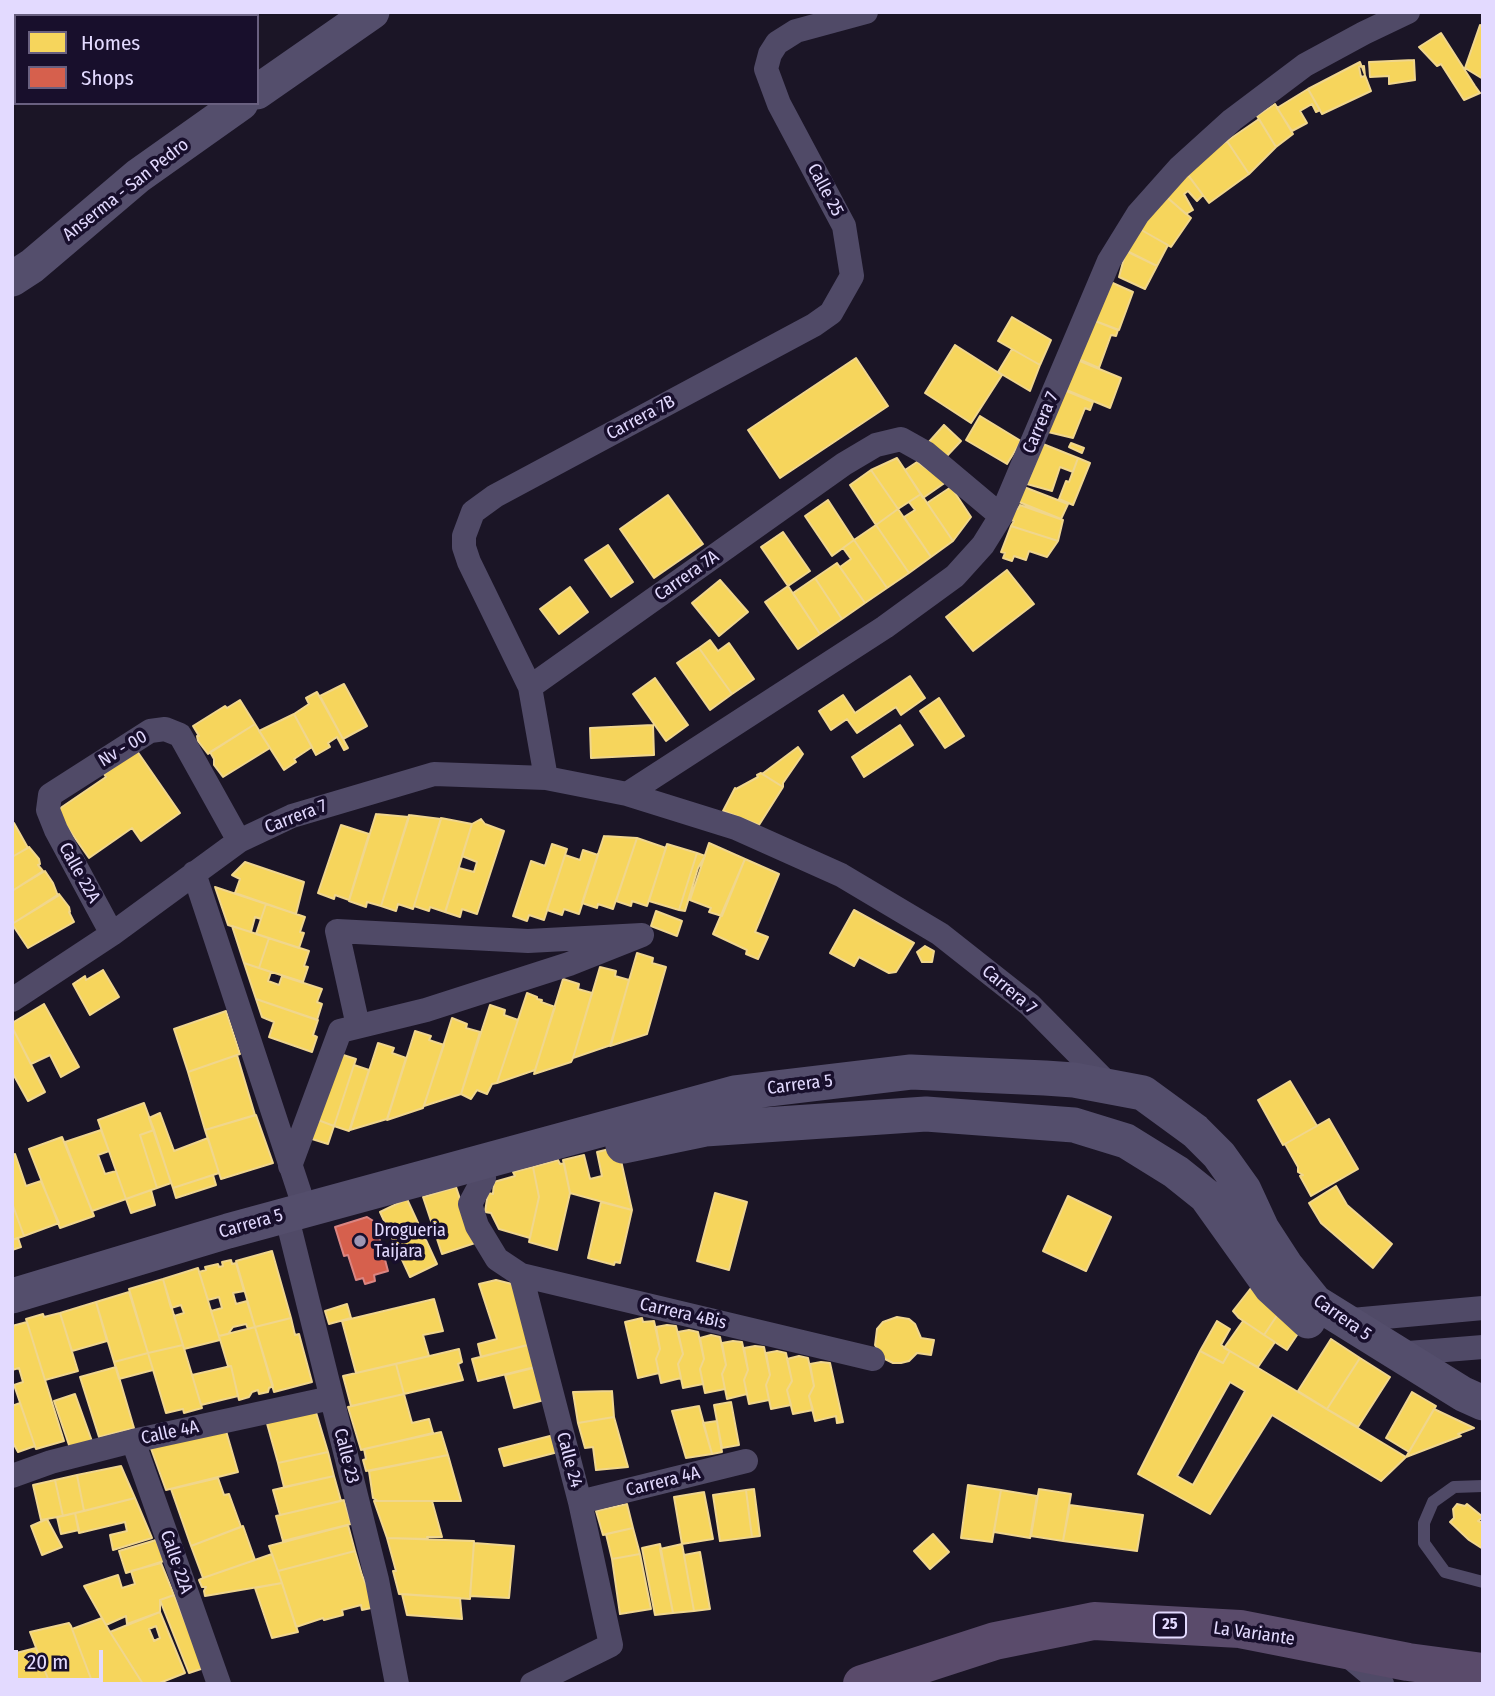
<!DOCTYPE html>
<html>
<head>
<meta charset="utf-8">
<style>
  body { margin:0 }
  #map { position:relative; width:1495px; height:1696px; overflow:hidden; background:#1b1526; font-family:"Fira Sans Condensed",sans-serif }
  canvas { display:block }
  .frame { position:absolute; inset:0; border:14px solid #e3daff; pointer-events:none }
  .legend { position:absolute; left:14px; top:14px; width:245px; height:91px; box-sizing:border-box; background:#180f2c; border:2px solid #696080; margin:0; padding:9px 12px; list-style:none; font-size:21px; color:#e3daff }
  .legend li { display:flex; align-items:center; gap:14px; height:35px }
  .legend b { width:35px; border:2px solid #696080 }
  .scale { position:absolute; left:14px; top:1650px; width:89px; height:32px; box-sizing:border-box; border:4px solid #e3daff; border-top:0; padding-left:9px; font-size:21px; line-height:24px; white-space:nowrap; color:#e3daff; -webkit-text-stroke:5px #180f2c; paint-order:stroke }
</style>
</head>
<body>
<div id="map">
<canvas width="1495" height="1696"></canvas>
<div class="frame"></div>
<ul class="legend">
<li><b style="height:19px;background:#f6d55c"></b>Homes</li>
<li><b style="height:19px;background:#d6604d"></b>Shops</li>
</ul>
<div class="scale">20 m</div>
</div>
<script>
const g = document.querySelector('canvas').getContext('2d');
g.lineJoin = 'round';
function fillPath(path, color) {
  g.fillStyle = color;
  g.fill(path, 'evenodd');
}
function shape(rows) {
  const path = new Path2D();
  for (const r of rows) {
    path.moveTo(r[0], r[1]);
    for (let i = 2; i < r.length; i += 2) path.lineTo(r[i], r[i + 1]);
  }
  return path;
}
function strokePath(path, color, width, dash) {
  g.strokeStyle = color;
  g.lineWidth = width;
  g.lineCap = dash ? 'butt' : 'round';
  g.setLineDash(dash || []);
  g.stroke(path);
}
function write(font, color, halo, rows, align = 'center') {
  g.font = font + ' "Fira Sans Condensed",sans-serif';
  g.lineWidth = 7;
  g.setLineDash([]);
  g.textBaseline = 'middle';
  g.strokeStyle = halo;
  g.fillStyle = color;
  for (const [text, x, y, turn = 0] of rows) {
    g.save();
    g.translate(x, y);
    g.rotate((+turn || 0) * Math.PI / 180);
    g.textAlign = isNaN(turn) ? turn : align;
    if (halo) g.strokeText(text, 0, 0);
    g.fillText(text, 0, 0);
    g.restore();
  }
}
const homes = shape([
  [1480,25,1483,26,1483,79,1465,68,1480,25],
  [1441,33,1475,86,1480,93,1464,100,1441,64,1437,66,1419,47,1441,33],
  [1414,60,1415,80,1389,84,1389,76,1370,77,1369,62,1414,60],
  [1360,62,1371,91,1322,114,1308,89,1360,62],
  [1364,66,1365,76,1361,77,1359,67,1364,66],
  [1308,89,1320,110,1316,112,1312,104,1300,111,1307,123,1292,131,1277,108,1308,89],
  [1275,104,1293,134,1276,147,1257,116,1275,104],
  [1259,119,1276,147,1249,174,1227,141,1259,119],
  [1227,141,1249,174,1209,203,1184,170,1227,141],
  [1186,172,1203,195,1197,201,1188,191,1184,194,1193,210,1186,214,1162,193,1186,172],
  [1162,193,1191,218,1171,247,1138,228,1162,193],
  [1136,227,1168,245,1157,266,1123,249,1136,227],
  [1126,251,1157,266,1145,289,1119,277,1126,251],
  [1106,280,1133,292,1119,330,1090,319,1106,280],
  [1012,317,1051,340,1040,365,998,341,1012,317],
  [1090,319,1118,330,1116,336,1111,335,1099,368,1076,358,1090,319],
  [955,345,1002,375,971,423,925,393,955,345],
  [1012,349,1040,365,1030,391,998,372,1012,349],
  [856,358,888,406,780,478,748,430,856,358],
  [1075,359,1121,378,1110,408,1064,389,1075,359],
  [1064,390,1093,402,1090,410,1085,408,1073,438,1048,432,1064,390],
  [980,416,1021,441,1007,464,966,440,980,416],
  [944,425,961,441,945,458,928,443,944,425],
  [1071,443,1084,448,1082,453,1069,447,1071,443],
  [1043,444,1078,458,1073,472,1060,467,1052,491,1027,484,1043,444],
  [897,458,921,494,898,509,871,470,897,458],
  [1078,458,1090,463,1073,505,1059,499,1066,481,1069,482,1078,458],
  [917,462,946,482,923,498,905,470,917,462],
  [871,470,898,509,876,525,850,485,871,470],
  [951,487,971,517,953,541,927,503,951,487],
  [1024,487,1068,504,1061,519,1019,502,1024,487],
  [921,494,953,541,931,557,904,517,915,510,909,502,921,494],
  [668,495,703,544,654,578,620,529,668,495],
  [828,500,854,540,832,556,805,516,828,500],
  [1020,505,1063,520,1058,541,1011,526,1014,521,1010,520,1015,508,1018,509,1020,505],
  [898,509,931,557,909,573,876,525,898,509],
  [876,525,909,573,887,588,854,540,876,525],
  [1011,526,1058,541,1047,557,1029,551,1026,560,1014,556,1012,561,1003,558,1005,553,1001,552,1011,526],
  [783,532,810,571,788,586,761,547,783,532],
  [854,540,887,588,865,603,840,567,851,559,843,548,854,540],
  [608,545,633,582,611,597,585,560,608,545],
  [837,563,865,603,842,619,815,578,837,563],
  [1007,570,1034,604,973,651,946,617,1007,570],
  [815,578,842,619,820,634,793,593,815,578],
  [720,580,748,612,719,636,692,603,720,580],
  [788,586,820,634,798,649,765,602,788,586],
  [570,587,588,612,559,634,540,609,570,587],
  [710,640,718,651,729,643,754,679,732,694,699,648,710,640],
  [699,648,732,694,710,710,677,663,699,648],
  [910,676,925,698,901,715,896,707,857,733,847,719,831,730,819,711,843,695,855,713,910,676],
  [655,678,688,725,666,741,633,694,655,678],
  [344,684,367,726,343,739,320,696,344,684],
  [317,692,348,748,344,750,337,737,328,743,330,747,316,755,294,714,309,704,306,698,317,692],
  [939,698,964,736,945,748,920,711,939,698],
  [240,700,255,724,208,754,198,741,197,736,199,736,193,726,225,706,227,708,240,700],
  [294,714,312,747,294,759,296,762,284,770,259,731,294,714],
  [255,724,270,748,223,777,214,765,214,759,210,752,255,724],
  [653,725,654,755,591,758,590,728,653,725],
  [900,725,913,745,864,777,852,757,900,725],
  [798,747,803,754,783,783,783,787,762,774,798,747],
  [137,751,180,813,141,841,132,828,89,858,56,811,106,777,104,774,137,751],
  [761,773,783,787,759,825,723,811,735,788,736,789,758,777,757,775,761,773],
  [376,814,409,817,381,906,367,902,366,907,349,901,376,814],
  [409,815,441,819,413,909,398,904,396,911,381,906,409,815],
  [441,818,472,824,446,910,445,912,430,907,429,911,414,906,441,818],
  [481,819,485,824,504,831,477,914,462,909,460,917,445,912,459,868,474,872,477,862,462,856,472,824,481,819],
  [14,823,28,848,12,857,12,824,14,823],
  [341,825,369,834,349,900,335,895,334,899,318,893,341,825],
  [604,836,637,838,613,909,598,904,597,908,582,903,604,836],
  [637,838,666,848,647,906,632,901,631,906,616,901,637,838],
  [709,843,745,859,722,916,709,912,711,908,690,900,709,843],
  [552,844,567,849,544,920,529,915,527,921,513,916,531,861,545,866,552,844],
  [667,844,697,853,679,910,649,901,667,844],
  [29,847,39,859,40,864,38,865,43,871,12,891,12,857,29,847],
  [583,850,598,855,579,914,564,909,562,915,547,910,565,855,580,860,583,850],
  [697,853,705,856,698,868,685,911,679,910,697,853],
  [745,859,779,874,755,932,768,937,758,959,746,954,747,950,713,934,745,859],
  [245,862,304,882,296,914,235,893,240,879,232,875,245,862],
  [45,871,53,883,58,896,12,924,12,891,45,871],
  [215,887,266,904,261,919,255,917,251,932,228,925,215,887],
  [59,894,69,907,70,912,69,912,74,922,28,948,12,924,59,894],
  [266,904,305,917,300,932,304,933,299,948,256,934,266,904],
  [854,910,914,943,896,972,889,973,859,957,854,966,830,953,854,910],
  [656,911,682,921,677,936,651,926,656,911],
  [232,926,269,938,259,968,244,963,232,926],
  [269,938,309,951,304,966,308,967,303,982,259,968,269,938],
  [925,946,934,951,932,962,922,962,917,952,925,946],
  [637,953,653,958,652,963,666,967,647,1034,610,1046,637,953],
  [244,963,271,972,268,981,279,985,282,976,322,989,317,1002,322,1004,317,1020,256,999,244,963],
  [600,967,616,971,615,976,629,980,611,1045,573,1058,600,967],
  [103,970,119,997,90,1015,73,984,85,976,86,980,103,970],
  [563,979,579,984,578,989,592,993,573,1058,571,1062,534,1074,563,979],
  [527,993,537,997,537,999,542,1000,541,1002,555,1007,535,1070,497,1083,527,993],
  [256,999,318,1020,313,1035,317,1037,312,1052,269,1037,274,1022,262,1017,256,999],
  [44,1004,79,1067,61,1077,50,1055,31,1064,12,1027,12,1023,44,1004],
  [490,1005,505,1010,504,1015,518,1020,497,1083,492,1084,487,1094,477,1090,471,1099,461,1094,490,1005],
  [226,1011,240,1054,188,1072,174,1029,226,1011],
  [452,1018,467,1024,466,1028,480,1032,461,1094,424,1106,452,1018],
  [12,1027,45,1092,28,1101,12,1072,12,1027],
  [415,1031,431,1036,429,1040,444,1045,423,1108,387,1120,415,1031],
  [378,1043,394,1048,392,1053,406,1058,387,1119,350,1130,378,1043],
  [340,1054,356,1059,334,1126,318,1120,340,1054],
  [237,1055,255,1115,205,1130,188,1072,237,1055],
  [354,1065,369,1070,349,1131,334,1126,354,1065],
  [1290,1081,1317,1126,1283,1145,1258,1100,1290,1081],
  [144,1103,154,1130,140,1135,157,1188,126,1199,98,1120,144,1103],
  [160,1113,174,1151,208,1138,219,1173,173,1188,149,1118,160,1113],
  [256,1115,273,1163,221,1179,205,1130,256,1115],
  [1329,1119,1358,1169,1311,1196,1300,1176,1303,1175,1298,1172,1298,1167,1285,1144,1329,1119],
  [318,1120,334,1126,328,1144,312,1139,318,1120],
  [101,1130,109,1151,98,1155,105,1174,116,1171,126,1199,92,1211,65,1142,101,1130],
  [154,1130,171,1183,157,1188,140,1135,154,1130],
  [62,1137,94,1216,60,1228,29,1149,62,1137],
  [618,1147,632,1210,570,1193,563,1160,584,1155,590,1179,602,1176,597,1152,618,1147],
  [15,1154,26,1186,41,1181,59,1223,24,1236,12,1203,12,1155,15,1154],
  [558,1160,560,1164,564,1163,570,1193,557,1250,529,1242,539,1197,533,1167,558,1160],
  [533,1167,539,1197,530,1238,499,1229,491,1213,485,1212,488,1193,493,1194,494,1182,515,1176,513,1172,533,1167],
  [213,1175,216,1185,176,1198,173,1188,213,1175],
  [1336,1186,1347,1205,1392,1244,1373,1268,1321,1223,1309,1203,1336,1186],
  [456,1187,475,1243,442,1254,423,1197,456,1187],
  [151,1190,155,1205,131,1213,126,1199,151,1190],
  [715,1193,747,1202,729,1270,697,1261,715,1193],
  [1068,1196,1111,1217,1086,1271,1043,1251,1068,1196],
  [407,1199,437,1264,410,1277,380,1212,407,1199],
  [601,1202,632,1210,620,1263,615,1262,614,1265,588,1258,601,1202],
  [12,1203,24,1236,12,1240,12,1203],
  [18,1238,21,1247,12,1250,12,1240,18,1238],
  [272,1251,291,1318,255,1327,236,1261,272,1251],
  [231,1260,232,1264,236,1263,244,1291,233,1293,236,1304,247,1301,255,1327,248,1329,246,1324,233,1327,228,1334,219,1336,211,1311,222,1308,219,1297,208,1300,199,1272,206,1270,205,1267,218,1264,219,1267,223,1266,222,1262,231,1260],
  [198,1268,220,1340,184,1349,174,1316,184,1313,181,1305,171,1308,163,1279,198,1268],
  [163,1279,183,1345,148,1353,129,1289,163,1279],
  [496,1280,512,1284,531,1344,481,1357,478,1344,497,1339,479,1284,496,1280],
  [1251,1288,1282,1308,1264,1335,1239,1318,1233,1311,1251,1288],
  [129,1292,148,1353,114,1362,96,1302,129,1292],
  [434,1299,443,1331,423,1335,429,1356,356,1373,342,1321,434,1299],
  [96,1302,107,1341,72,1351,60,1313,96,1302],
  [347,1304,351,1318,329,1324,325,1311,347,1304],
  [1282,1308,1305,1323,1287,1350,1264,1335,1282,1308],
  [60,1313,78,1371,45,1380,26,1319,43,1314,44,1317,60,1313],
  [897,1317,909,1319,915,1324,921,1338,934,1340,931,1355,917,1353,909,1361,901,1363,893,1363,883,1358,875,1345,877,1329,883,1322,897,1317],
  [291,1318,295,1335,299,1334,312,1382,274,1392,255,1327,291,1318],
  [642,1318,643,1322,654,1321,660,1349,656,1359,659,1373,638,1378,625,1322,642,1318],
  [1217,1321,1230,1329,1221,1345,1230,1351,1223,1363,1200,1351,1217,1321],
  [1243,1321,1275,1342,1258,1367,1224,1348,1243,1321],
  [27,1322,64,1441,36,1449,14,1385,23,1382,19,1368,12,1370,12,1326,27,1322],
  [667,1325,676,1326,683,1354,678,1364,681,1378,661,1383,656,1359,660,1349,656,1327,667,1325],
  [255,1327,273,1386,269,1388,268,1392,259,1394,258,1390,252,1392,249,1397,239,1400,231,1366,228,1366,219,1336,255,1327],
  [689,1330,698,1332,704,1359,700,1369,703,1384,683,1388,678,1364,683,1354,678,1332,689,1330],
  [711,1335,720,1337,726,1365,722,1374,725,1389,705,1393,700,1369,704,1359,700,1338,711,1335],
  [1331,1339,1360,1358,1327,1409,1298,1391,1331,1339],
  [733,1341,742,1342,748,1370,744,1380,747,1394,727,1399,722,1374,726,1365,722,1343,733,1341],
  [183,1345,202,1408,184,1413,183,1409,166,1413,148,1353,183,1345],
  [528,1345,535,1367,478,1381,472,1359,528,1345],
  [755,1346,764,1347,770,1375,766,1385,769,1400,749,1404,744,1380,748,1370,744,1348,755,1346],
  [459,1349,462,1362,458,1364,463,1380,404,1394,396,1364,459,1349],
  [777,1351,786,1353,792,1381,787,1390,791,1405,771,1409,766,1385,770,1375,766,1353,777,1351],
  [1200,1351,1223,1363,1230,1351,1406,1457,1381,1481,1272,1415,1210,1514,1138,1474,1200,1351],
  [1230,1382,1245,1391,1193,1485,1177,1476,1230,1382],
  [148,1353,153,1370,119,1379,114,1362,148,1353],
  [799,1356,808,1358,814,1386,809,1396,813,1410,793,1414,787,1390,792,1381,787,1359,799,1356],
  [1360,1358,1390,1377,1358,1427,1327,1409,1360,1358],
  [821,1362,830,1363,843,1422,837,1423,836,1416,815,1421,809,1396,814,1386,810,1364,821,1362],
  [396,1364,404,1394,351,1406,343,1376,396,1364],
  [231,1366,238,1396,201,1405,192,1375,231,1366],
  [116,1367,134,1428,99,1437,80,1377,116,1367],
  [533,1368,544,1400,514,1408,505,1375,533,1368],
  [612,1391,614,1417,578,1423,573,1392,612,1391],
  [1412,1392,1436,1406,1409,1452,1386,1438,1412,1392],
  [75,1394,93,1444,71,1451,54,1401,75,1394],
  [404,1394,412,1423,429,1419,433,1433,361,1450,348,1407,404,1394],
  [731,1402,739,1445,722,1448,714,1405,731,1402],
  [20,1403,35,1446,18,1452,12,1441,12,1406,20,1403],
  [699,1406,712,1454,686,1458,672,1411,699,1406],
  [315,1409,328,1452,278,1463,266,1420,315,1409],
  [1434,1409,1474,1428,1458,1434,1461,1436,1406,1457,1434,1409],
  [614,1417,628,1467,596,1470,593,1447,585,1448,578,1423,614,1417],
  [717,1421,722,1452,712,1454,703,1423,717,1421],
  [224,1424,238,1472,166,1490,149,1443,224,1424],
  [441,1432,448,1455,366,1471,363,1460,366,1459,364,1449,441,1432],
  [554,1435,558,1452,504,1466,499,1449,554,1435],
  [328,1452,334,1476,284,1487,278,1463,328,1452],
  [448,1455,461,1501,378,1501,373,1498,369,1471,448,1455],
  [121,1466,135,1498,84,1511,77,1475,121,1466],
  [77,1475,84,1511,63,1516,55,1480,77,1475],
  [334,1476,341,1501,280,1515,273,1490,334,1476],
  [218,1478,224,1495,229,1494,241,1527,191,1546,171,1489,218,1478],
  [55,1480,63,1516,41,1520,33,1485,55,1480],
  [968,1485,1001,1490,992,1542,961,1538,968,1485],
  [754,1489,760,1536,752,1537,746,1490,754,1489],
  [1039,1489,1071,1494,1063,1541,1031,1536,1039,1489],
  [746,1490,752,1537,720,1541,713,1495,746,1490],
  [1001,1490,1037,1496,1030,1538,994,1532,1001,1490],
  [704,1492,713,1539,682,1544,674,1497,704,1492],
  [135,1498,152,1538,113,1550,110,1535,127,1531,125,1522,79,1533,75,1513,135,1498],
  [344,1500,351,1524,283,1541,276,1516,344,1500],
  [374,1501,432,1501,442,1537,427,1537,428,1539,387,1538,374,1501],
  [627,1504,633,1528,603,1535,596,1511,627,1504],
  [1457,1504,1465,1506,1467,1504,1483,1517,1478,1521,1483,1523,1483,1549,1469,1540,1450,1522,1454,1518,1453,1509,1457,1504],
  [1070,1505,1143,1515,1137,1551,1063,1541,1070,1505],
  [75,1513,79,1530,61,1534,57,1517,75,1513],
  [47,1519,62,1547,42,1555,31,1526,47,1519],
  [348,1525,355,1551,278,1571,269,1546,348,1525],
  [243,1526,255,1560,203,1578,191,1546,243,1526],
  [633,1528,640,1554,612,1559,606,1534,633,1528],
  [933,1534,949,1552,930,1569,914,1551,933,1534],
  [387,1538,474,1541,470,1599,399,1594,393,1571,396,1571,387,1538],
  [156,1540,164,1561,126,1573,119,1551,156,1540],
  [474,1543,514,1546,509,1598,470,1596,474,1543],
  [660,1544,673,1613,655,1615,642,1548,660,1544],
  [682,1544,694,1611,673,1613,660,1549,682,1544],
  [355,1551,362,1575,376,1607,362,1610,361,1605,342,1610,343,1615,324,1620,323,1618,296,1627,278,1571,355,1551],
  [700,1552,710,1609,694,1611,684,1555,700,1552],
  [272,1554,282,1583,205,1596,204,1591,206,1587,202,1587,199,1580,203,1578,272,1554],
  [640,1554,651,1609,620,1614,612,1559,640,1554],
  [161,1563,174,1595,160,1600,160,1612,127,1624,126,1616,106,1625,84,1586,118,1575,122,1588,135,1584,131,1571,161,1563],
  [282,1583,298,1632,272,1638,255,1588,282,1583],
  [402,1594,460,1598,462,1619,407,1615,402,1594],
  [174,1595,204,1668,189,1673,160,1600,174,1595],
  [160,1612,185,1673,157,1684,143,1684,110,1632,160,1612],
  [156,1626,160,1638,154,1641,149,1629,156,1626],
  [102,1618,110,1632,143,1684,93,1684,72,1629,102,1618],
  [69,1623,71,1626,93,1684,50,1684,30,1632,69,1623],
  [36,1648,50,1684,12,1684,12,1654,36,1648]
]);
fillPath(homes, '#f6d55c');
strokePath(homes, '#f0d68d', 2);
const shops = shape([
  [367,1217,375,1222,388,1271,374,1275,375,1281,365,1284,363,1278,356,1280,348,1255,344,1256,335,1227,367,1217]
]);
fillPath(shops, '#d6604d');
strokePath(shops, '#da8582', 2);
strokePath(shape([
  [1483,1486,1454,1487,1433,1502,1424,1523,1424,1543,1445,1572,1483,1582]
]), '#504a67', 12);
strokePath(shape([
  [530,687,844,464,876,445,901,439,926,453,1001,516],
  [546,778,530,687,469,562,464,547,464,536,473,512,495,496,814,325,831,313,852,276,844,226,779,104,766,69,770,54,777,43,796,31,866,12],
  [627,794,885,627,955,576,983,545,1001,516,1109,261,1138,214,1179,168,1232,120,1305,65,1364,33,1408,12],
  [194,873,305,1209],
  [112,934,56,830,48,810,50,795,150,731,165,729,180,735,239,841],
  [12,1000,112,934,239,841,292,816,434,774,546,778,627,794,736,828,841,875,940,934,1030,1005,1111,1087],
  [290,1166,340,1031,426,1010,569,964,642,935,528,941,337,931,358,1026],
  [484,1178,470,1204,477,1226,497,1259,521,1275,873,1359],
  [290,1230,377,1580,397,1684],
  [521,1275,580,1502,611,1645,532,1684],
  [1341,1321,1483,1308],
  [1396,1354,1483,1347],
  [133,1441,219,1684],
  [12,1476,51,1462,133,1441,331,1398],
  [580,1502,746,1461],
  [1345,1653,1382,1684]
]), '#504a67', 24);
strokePath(shape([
  [257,92,372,12],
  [12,279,32,266,138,176,241,103],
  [623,1146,705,1129,926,1114,1074,1125,1126,1141,1176,1172,1206,1196,1271,1287,1308,1321],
  [12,1296,228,1231,735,1093,911,1072,1045,1078,1074,1080,1143,1093,1195,1131,1219,1155,1244,1190,1262,1229,1286,1266,1315,1302,1463,1394,1483,1403]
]), '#544e6c', 35);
strokePath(shape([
  [862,1684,995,1641,1094,1621,1240,1629,1408,1662,1483,1672]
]), '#5a4b6b', 38);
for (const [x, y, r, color] of [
  [360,1241,7,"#9d95b3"]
]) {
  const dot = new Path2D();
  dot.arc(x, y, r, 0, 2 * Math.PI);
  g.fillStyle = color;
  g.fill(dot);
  strokePath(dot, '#180f2c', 2.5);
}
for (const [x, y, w] of [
  [1170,1625,32]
]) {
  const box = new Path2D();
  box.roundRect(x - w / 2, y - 12.5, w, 25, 5);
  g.fillStyle = '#180f2c';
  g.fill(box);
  strokePath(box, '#e3daff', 2);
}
write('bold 16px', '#e3daff', null, [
  ["25",1170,1625]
]);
write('18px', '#e3daff', '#180f2c', [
  ["Anserma - San Pedro",126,190,-38],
  ["Calle 25",825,190,62],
  ["Carrera 7B",641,418,-28],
  ["Carrera 7",1041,423,-67],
  ["Carrera 7A",687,576,-35],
  ["Nv - 00",123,749,-31],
  ["Carrera 7",296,817,-21],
  ["Calle 22A",79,873,61],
  ["Carrera 7",1009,990,40],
  ["Carrera 5",800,1085,-7],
  ["Carrera 5",251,1224,-16],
  ["Carrera 4Bis",683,1314,13],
  ["Carrera 5",1342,1318,35],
  ["Calle 4A",170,1433,-12],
  ["Calle 23",346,1456,76],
  ["Calle 24",569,1460,75],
  ["Carrera 4A",663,1482,-14],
  ["Calle 22A",176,1562,71],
  ["La Variante",1254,1634,8]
]);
write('18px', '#e3daff', '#180f2c', [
  ["Drogueria",374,1231],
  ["Taijara",374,1252]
], 'left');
</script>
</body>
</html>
